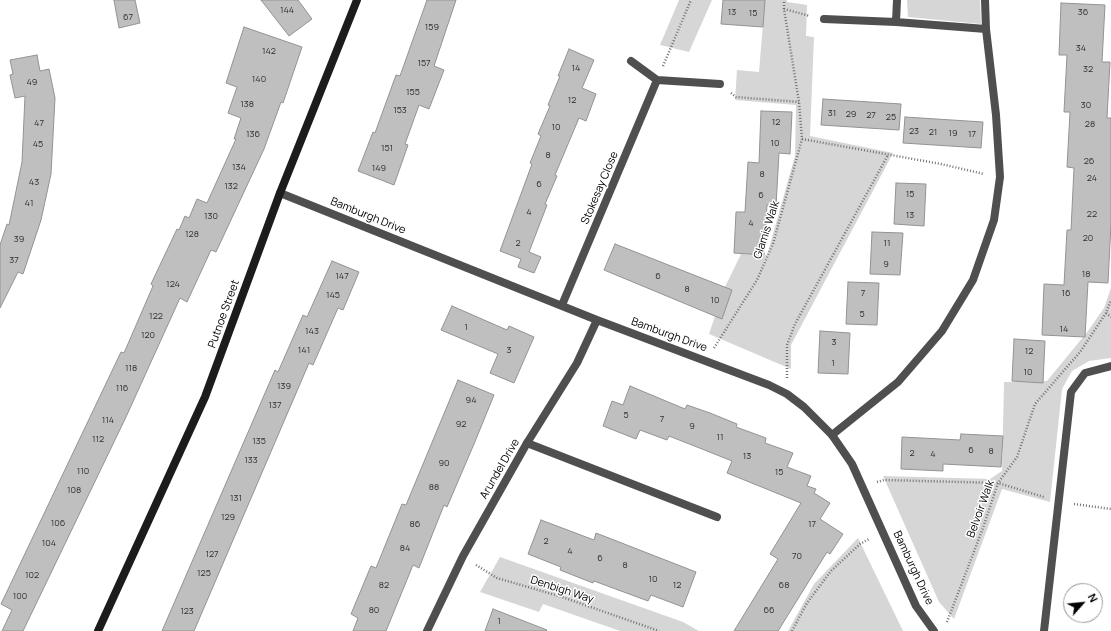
<!DOCTYPE html>
<html>
<head>
<meta charset="utf-8">
<style>
  body { margin:0 }
  #map { position:relative; width:1111px; height:631px; overflow:hidden; background:#fff; font-family:Manrope,sans-serif }
  canvas { display:block }
  .north { position:absolute; left:1063px; top:583px; width:40px; height:40px; box-sizing:border-box; background:#fff; border:1px solid #999; border-radius:50%; rotate:63deg; font-size:11px; font-weight:700; line-height:16px; text-align:center; color:#000 }
  .north::after { content:''; display:block; margin:auto; width:14px; height:18px; background:#000; clip-path:polygon(50% 0,100% 100%,50% 72%,0 100%) }
</style>
</head>
<body>
<div id="map">
<canvas width="1111" height="631"></canvas>
<div class="north">N</div>
</div>
<script>
const g = document.querySelector('canvas').getContext('2d');
g.lineJoin = 'round';
function fillPath(path, color) {
  g.fillStyle = color;
  g.fill(path, 'evenodd');
}
function shape(rows) {
  const path = new Path2D();
  for (const r of rows) {
    path.moveTo(r[0], r[1]);
    for (let i = 2; i < r.length; i += 2) path.lineTo(r[i], r[i + 1]);
  }
  return path;
}
function strokePath(path, color, width, dash) {
  g.strokeStyle = color;
  g.lineWidth = width;
  g.lineCap = dash ? 'butt' : 'round';
  g.setLineDash(dash || []);
  g.stroke(path);
}
function write(font, color, halo, rows, align = 'center') {
  g.font = font + ' Manrope,sans-serif';
  g.lineWidth = 3;
  g.setLineDash([]);
  g.textBaseline = 'middle';
  g.strokeStyle = halo;
  g.fillStyle = color;
  for (const [text, x, y, turn = 0] of rows) {
    g.save();
    g.translate(x, y);
    g.rotate((+turn || 0) * Math.PI / 180);
    g.textAlign = isNaN(turn) ? turn : align;
    if (halo) g.strokeText(text, 0, 0);
    g.fillText(text, 0, 0);
    g.restore();
  }
}
fillPath(shape([
  [679,0,712,0,689,52,660,45],
  [765,0,787,0,787,2,807,5,806,36,814,37,810,136,893,153,791,345,791,369,709,334,724,289,741,254,767,255,795,156,796,105,735,100,737,70,759,72],
  [907,0,980,0,981,24,908,17],
  [1111,288,1111,358,1089,361,1072,371,1062,389,1050,502,1002,489,954,619,939,602,883,476,990,479,1002,471,1004,382,1047,381,1088,331,1104,308],
  [858,538,903,631,788,631,814,584],
  [500,557,683,622,699,631,620,631,543,604,539,612,480,592]
]), '#d6d6d6');
const building = shape([
  [114,0,135,0,140,23,119,28,114,0],
  [261,0,298,0,312,19,289,36,261,0],
  [427,0,456,0,434,66,444,70,429,109,419,105,405,144,408,145,394,185,358,171,373,132,375,133,396,75,400,76,427,0],
  [723,0,765,0,763,27,721,24,723,0],
  [1061,3,1105,5,1102,62,1110,62,1107,118,1111,118,1111,223,1108,283,1088,282,1085,337,1042,335,1044,284,1064,285,1067,230,1071,230,1074,168,1067,167,1070,112,1064,112,1067,55,1059,55,1061,3],
  [244,27,302,47,283,103,281,102,264,149,216,252,211,250,187,302,180,298,126,417,23,631,2,631,12,610,1,604,121,352,124,353,153,286,151,284,177,229,179,230,185,216,189,218,197,199,207,203,236,139,234,139,241,118,228,113,237,87,226,83,244,27],
  [569,49,594,60,582,88,596,94,586,121,579,118,555,175,557,176,545,204,547,205,529,252,541,257,534,273,518,267,521,259,500,251,532,164,530,163,541,136,538,134,550,106,548,105,560,76,558,76,569,49],
  [37,55,40,71,49,69,55,98,51,174,41,220,23,274,18,272,0,308,0,245,7,224,9,225,22,162,25,96,15,98,10,75,13,74,10,60,37,55],
  [823,99,901,104,899,130,821,125,823,99],
  [761,111,792,112,790,154,779,153,776,206,767,205,764,255,734,253,736,212,745,212,748,162,759,163,761,111],
  [905,117,983,122,981,148,903,143,905,117],
  [896,183,926,184,924,226,894,224,896,183],
  [872,232,903,233,900,275,870,274,872,232],
  [615,244,732,290,722,319,604,270,615,244],
  [332,261,359,272,343,310,338,308,313,365,309,363,194,631,162,631,275,370,278,372,303,315,307,317,332,261],
  [848,282,879,283,877,325,846,324,848,282],
  [452,306,507,330,509,326,534,337,514,383,490,373,498,354,441,330,452,306],
  [820,331,850,333,848,374,818,373,820,331],
  [1014,339,1045,341,1043,383,1012,381,1014,339],
  [458,380,494,395,474,444,447,507,444,505,419,568,413,565,386,631,353,631,358,618,351,614,371,566,376,568,402,504,406,505,458,380],
  [630,386,685,409,687,405,710,413,737,424,736,427,766,438,765,443,793,453,787,467,811,476,807,486,816,489,814,493,830,503,820,519,843,534,830,554,827,552,778,631,734,631,778,559,770,554,801,503,727,473,732,461,702,449,669,436,667,440,640,430,636,439,603,426,612,401,623,405,630,386],
  [961,434,1003,436,1001,467,943,464,943,471,901,469,902,437,960,440,961,434],
  [541,520,594,540,596,533,696,572,683,607,651,595,648,601,594,581,593,583,560,570,561,567,528,554,541,520],
  [493,609,547,630,546,631,485,631,493,609]
]);
fillPath(building, '#bfbfbf');
strokePath(building, '#939393', 1);
strokePath(shape([
  [784,9,810,16],
  [663,66,691,0],
  [731,93,736,97,799,102],
  [802,139,941,164,984,174],
  [1106,313,1111,317],
  [714,348,757,280,773,244,802,139,799,102,784,9,784,0],
  [787,378,787,345,795,324,888,155],
  [877,482,884,480,998,483,1044,497],
  [1074,504,1111,509],
  [476,565,497,578,562,597,659,631],
  [947,622,983,528,998,483,1017,457,1035,404,1080,352,1106,313,1111,300],
  [792,631,807,603,831,571,860,544,869,539]
]), '#717171', 2.5, [1, 2]);
strokePath(shape([
  [985,0,986,29],
  [824,19,896,22,986,29,996,115,1000,177,994,220,973,280,942,331,898,382,832,435],
  [896,22,897,0],
  [527,443,717,517],
  [1044,631,1071,392,1085,373,1111,366]
]), '#4f4f4f', 8);
strokePath(shape([
  [631,61,657,80,720,84],
  [280,193,597,320,769,385,787,394,804,407,832,435,852,464,916,606,934,631],
  [562,305,657,80],
  [427,631,463,556,527,443,577,363,597,320]
]), '#4f4f4f', 8);
strokePath(shape([
  [98,631,205,397,280,193,357,0]
]), '#1c1c1c', 8);
write('9px', '#303030', null, [
  ["144",287,10],
  ["13",732,12],
  ["36",1083,12],
  ["15",753,13],
  ["67",128,17],
  ["159",432,27],
  ["34",1081,48],
  ["142",269,51],
  ["157",424,63],
  ["14",576,68],
  ["32",1088,69],
  ["140",259,79],
  ["49",32,82],
  ["155",413,92],
  ["12",572,100],
  ["138",247,104],
  ["30",1086,105],
  ["153",400,110],
  ["31",832,113],
  ["29",851,114],
  ["27",871,115],
  ["25",891,117],
  ["12",776,122],
  ["47",39,123],
  ["28",1090,124],
  ["10",556,127],
  ["23",914,131],
  ["21",933,132],
  ["19",953,133],
  ["136",253,134],
  ["17",972,134],
  ["10",775,143],
  ["45",38,144],
  ["151",387,148],
  ["8",548,155],
  ["26",1089,161],
  ["134",239,167],
  ["149",379,168],
  ["8",762,174],
  ["24",1092,178],
  ["43",34,182],
  ["6",539,184],
  ["132",231,186],
  ["15",910,194],
  ["6",761,195],
  ["41",29,203],
  ["4",529,212],
  ["22",1092,214],
  ["13",910,215],
  ["130",211,216],
  ["4",751,223],
  ["128",192,234],
  ["20",1088,238],
  ["39",19,239],
  ["2",518,243],
  ["11",887,243],
  ["37",14,260],
  ["9",886,264],
  ["18",1086,274],
  ["147",342,276],
  ["6",658,276],
  ["124",173,284],
  ["8",687,289],
  ["7",863,293],
  ["16",1066,293],
  ["145",333,295],
  ["10",715,300],
  ["5",862,314],
  ["122",156,316],
  ["1",466,327],
  ["14",1064,329],
  ["143",312,331],
  ["120",148,335],
  ["3",834,342],
  ["141",304,350],
  ["3",509,350],
  ["12",1029,351],
  ["1",833,363],
  ["118",131,368],
  ["10",1028,372],
  ["139",284,386],
  ["116",122,388],
  ["94",471,400],
  ["137",275,405],
  ["5",626,415],
  ["7",662,419],
  ["114",108,420],
  ["92",461,424],
  ["9",692,426],
  ["11",720,437],
  ["112",98,439],
  ["135",259,441],
  ["6",971,450],
  ["8",991,451],
  ["2",912,453],
  ["4",933,454],
  ["13",747,456],
  ["133",251,460],
  ["90",444,463],
  ["110",83,471],
  ["15",779,472],
  ["88",434,487],
  ["108",74,490],
  ["131",236,498],
  ["129",228,517],
  ["106",58,523],
  ["86",415,524],
  ["17",812,524],
  ["2",546,541],
  ["104",49,543],
  ["84",405,548],
  ["4",570,551],
  ["127",212,554],
  ["70",797,556],
  ["6",600,558],
  ["8",625,565],
  ["125",204,573],
  ["102",32,575],
  ["10",653,579],
  ["82",384,585],
  ["12",677,585],
  ["68",784,585],
  ["100",20,596],
  ["80",374,610],
  ["66",769,610],
  ["123",187,611],
  ["1",499,621]
]);
write('11px', '#000', '#fff', [
  ["Stokesay Close",600,188,-67],
  ["Bamburgh Drive",368,216,22],
  ["Glamis Walk",767,230,-72],
  ["Putnoe Street",224,314,-70],
  ["Bamburgh Drive",669,335,20],
  ["Arundel Drive",500,469,-60],
  ["Belvoir Walk",981,509,-70],
  ["Bamburgh Drive",913,568,65],
  ["Denbigh Way",562,590,18]
]);
</script>
</body>
</html>
